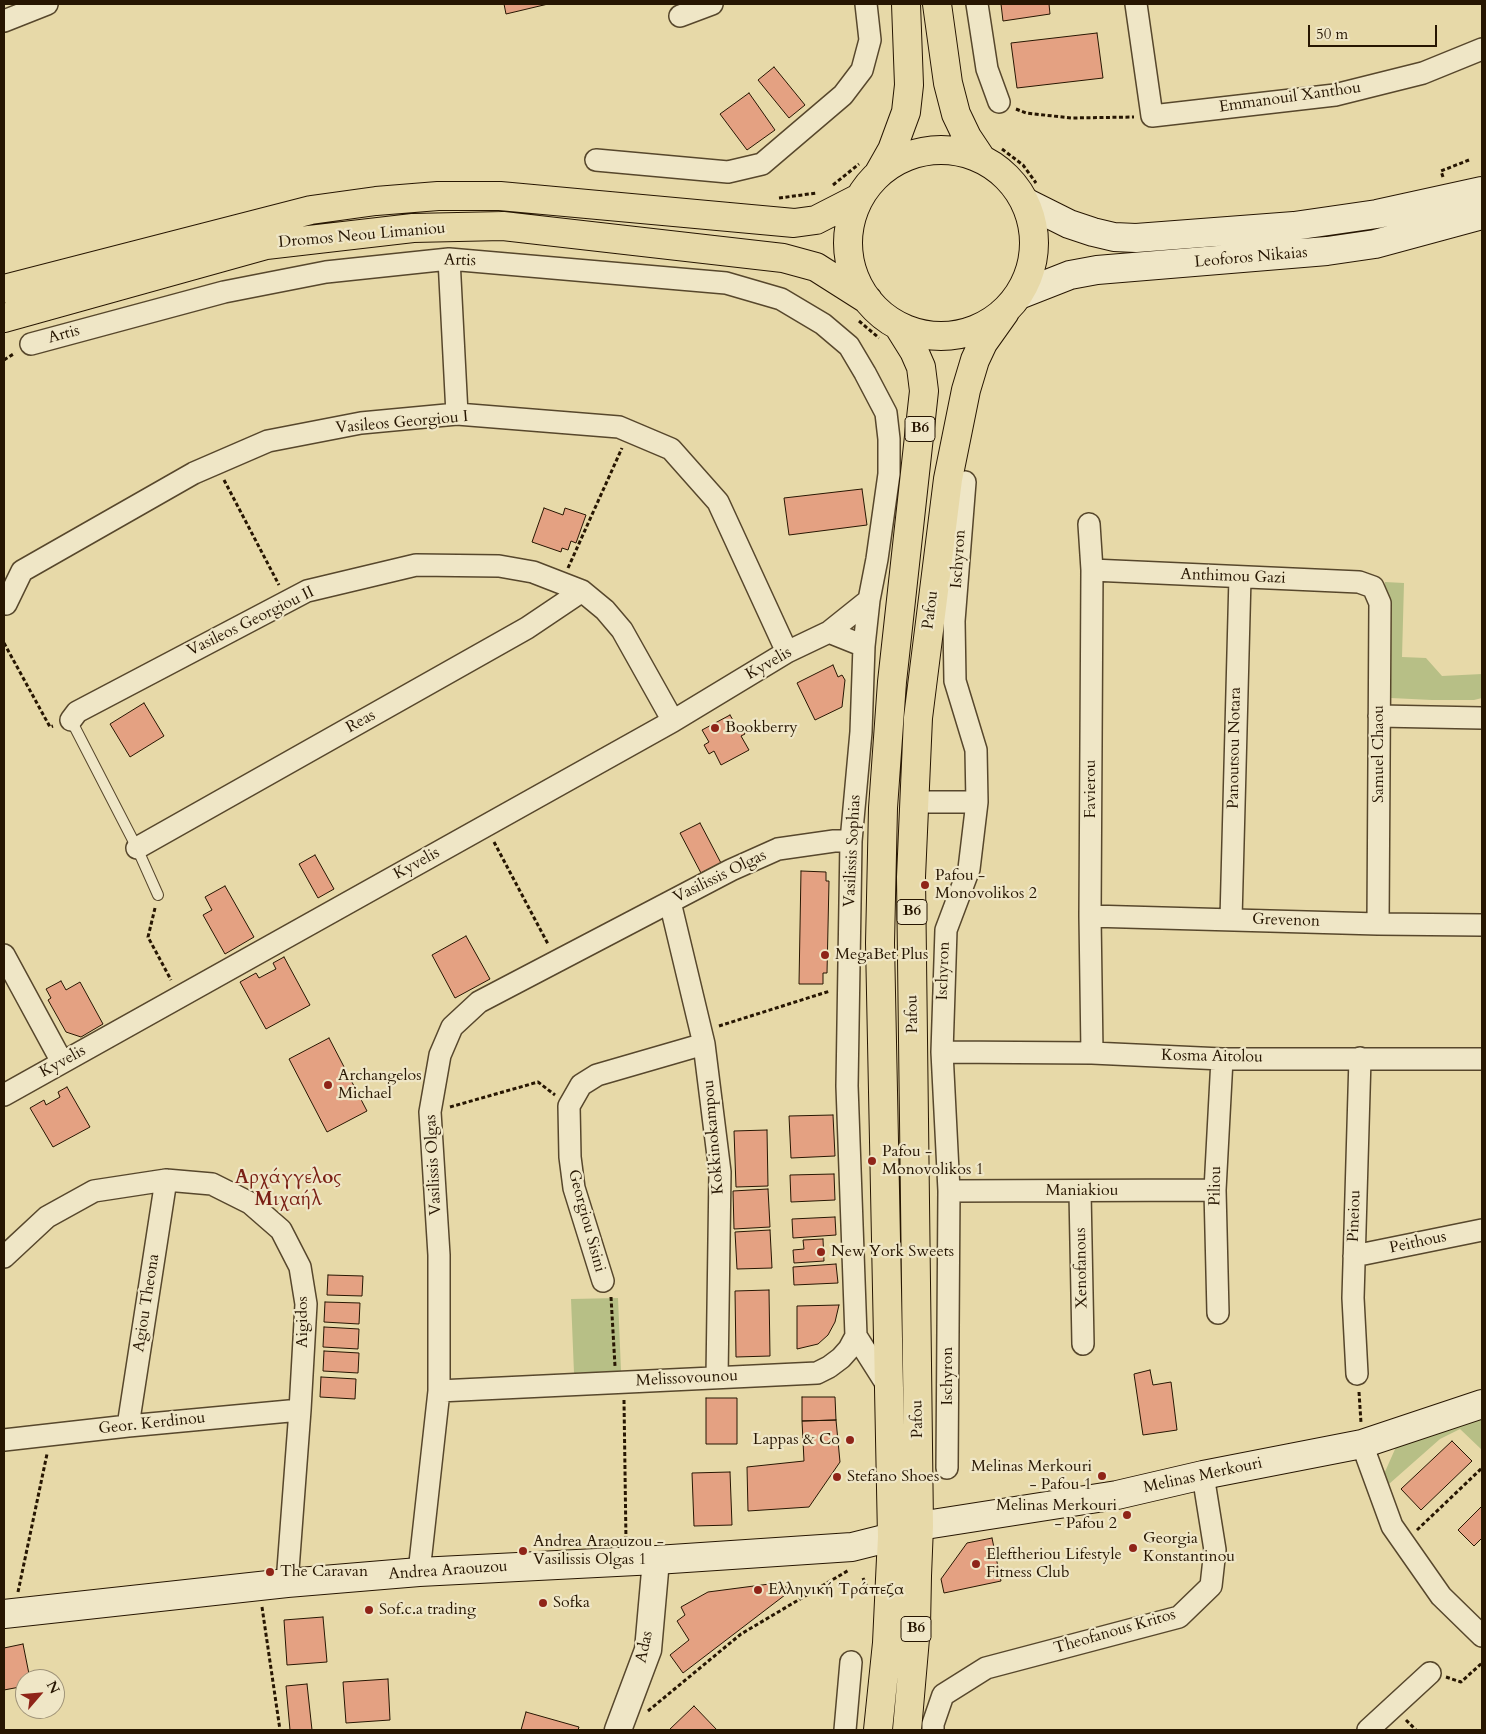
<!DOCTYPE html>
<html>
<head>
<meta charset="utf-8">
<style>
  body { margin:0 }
  #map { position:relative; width:1486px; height:1734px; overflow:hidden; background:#e7d9a8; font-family:Cardo,serif }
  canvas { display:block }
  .frame { position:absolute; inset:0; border:5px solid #271602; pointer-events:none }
  .north { position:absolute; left:15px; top:1669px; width:50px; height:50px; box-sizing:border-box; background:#efe6c6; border:1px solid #9f9378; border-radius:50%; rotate:63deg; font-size:14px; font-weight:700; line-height:20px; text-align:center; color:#271602 }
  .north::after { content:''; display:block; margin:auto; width:18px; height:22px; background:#8f2418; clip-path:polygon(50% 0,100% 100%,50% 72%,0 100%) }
  .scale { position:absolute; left:1308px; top:25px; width:129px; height:22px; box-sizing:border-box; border:2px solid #271602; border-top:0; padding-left:6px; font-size:15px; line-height:18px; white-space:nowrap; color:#271602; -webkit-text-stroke:4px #efe6c6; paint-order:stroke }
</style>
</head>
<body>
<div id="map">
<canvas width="1486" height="1734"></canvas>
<div class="frame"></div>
<div class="north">N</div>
<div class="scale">50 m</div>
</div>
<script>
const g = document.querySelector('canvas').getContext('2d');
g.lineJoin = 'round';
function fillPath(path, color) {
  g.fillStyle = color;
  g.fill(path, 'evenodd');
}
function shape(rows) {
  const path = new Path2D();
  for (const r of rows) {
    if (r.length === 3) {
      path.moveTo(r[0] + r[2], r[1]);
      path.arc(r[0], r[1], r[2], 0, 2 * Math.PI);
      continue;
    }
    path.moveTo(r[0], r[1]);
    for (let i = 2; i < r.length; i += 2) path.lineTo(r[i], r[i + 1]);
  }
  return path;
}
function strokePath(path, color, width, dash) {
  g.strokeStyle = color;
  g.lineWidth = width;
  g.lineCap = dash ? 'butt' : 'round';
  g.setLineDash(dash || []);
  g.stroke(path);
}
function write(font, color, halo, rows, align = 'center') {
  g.font = font + ' Cardo,serif';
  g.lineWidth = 4.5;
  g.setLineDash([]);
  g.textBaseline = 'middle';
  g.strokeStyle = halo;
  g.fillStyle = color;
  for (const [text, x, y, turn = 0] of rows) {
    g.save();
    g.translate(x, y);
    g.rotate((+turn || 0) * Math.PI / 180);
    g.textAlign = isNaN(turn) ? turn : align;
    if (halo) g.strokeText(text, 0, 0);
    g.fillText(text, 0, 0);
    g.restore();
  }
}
fillPath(shape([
  [1385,582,1404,583,1402,657,1426,658,1442,676,1482,674,1482,698,1474,700,1432,700,1391,698,1383,690],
  [618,1298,621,1371,574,1373,571,1299],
  [1482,1412,1482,1450,1460,1429,1440,1439,1389,1484,1384,1474,1396,1447]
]), '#b7bf86');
const building = shape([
  [504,4,548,4,506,14,504,4],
  [1001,4,1049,4,1050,14,1003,21,1001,4],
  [1097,33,1103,78,1017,88,1011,43,1097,33],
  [774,67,805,105,789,118,758,80,774,67],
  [749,93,775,130,747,150,720,114,749,93],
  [862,489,867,525,789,535,784,498,862,489],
  [544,508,563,515,565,508,586,515,576,543,571,541,568,550,562,548,561,552,532,542,544,508],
  [833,665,838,677,842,675,845,680,842,707,815,720,797,683,833,665],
  [144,703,164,736,130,757,110,724,144,703],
  [730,715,737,727,740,725,745,734,741,736,749,750,721,765,714,751,709,754,704,745,709,742,702,730,730,715],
  [700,823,721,863,701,873,680,833,700,823],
  [315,855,334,889,318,898,299,864,315,855],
  [801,871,826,872,826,881,829,881,827,973,823,973,823,984,799,984,801,871],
  [225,886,254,937,225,954,203,915,212,910,205,897,225,886],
  [466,936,490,979,455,998,432,955,466,936],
  [284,957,310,1005,266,1029,240,982,256,973,259,978,276,969,273,963,284,957],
  [61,981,66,990,80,982,103,1024,81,1037,66,1032,48,1000,51,998,46,989,61,981],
  [329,1038,367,1111,327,1132,289,1059,329,1038],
  [67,1087,90,1127,53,1147,30,1108,44,1100,46,1105,60,1097,58,1092,67,1087],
  [833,1115,835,1156,791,1158,789,1116,833,1115],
  [767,1130,768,1186,736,1187,734,1131,767,1130],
  [834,1174,835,1200,791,1202,790,1175,834,1174],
  [768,1189,770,1227,734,1229,733,1191,768,1189],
  [835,1217,836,1235,793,1238,792,1219,835,1217],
  [770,1230,772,1268,737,1269,735,1232,770,1230],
  [823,1239,824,1261,794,1263,793,1250,804,1249,803,1240,823,1239],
  [836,1264,838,1283,794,1285,793,1267,836,1264],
  [328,1275,363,1276,362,1296,327,1295,328,1275],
  [769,1290,770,1356,736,1357,735,1291,769,1290],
  [325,1302,360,1303,359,1324,324,1322,325,1302],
  [839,1305,835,1322,828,1335,818,1344,797,1349,797,1306,839,1305],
  [324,1327,359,1329,358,1349,323,1347,324,1327],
  [324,1351,359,1353,358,1373,323,1371,324,1351],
  [1150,1370,1153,1385,1171,1382,1177,1430,1143,1435,1134,1374,1150,1370],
  [321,1377,356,1379,355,1399,320,1397,321,1377],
  [802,1397,835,1397,836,1420,802,1421,802,1397],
  [706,1398,737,1398,737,1444,706,1444,706,1398],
  [836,1420,840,1462,809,1507,748,1511,747,1467,804,1461,802,1421,836,1420],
  [1452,1441,1472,1461,1421,1510,1401,1489,1452,1441],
  [730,1472,732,1525,694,1526,692,1473,730,1472],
  [1482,1506,1482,1538,1474,1546,1458,1530,1482,1506],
  [992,1538,1001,1581,944,1593,941,1579,967,1543,992,1538],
  [777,1583,786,1587,785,1595,683,1673,670,1655,689,1640,677,1621,685,1615,681,1607,708,1592,777,1583],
  [323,1617,327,1662,287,1665,284,1620,323,1617],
  [23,1644,30,1679,25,1679,25,1686,4,1690,4,1648,23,1644],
  [388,1679,390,1720,346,1723,343,1682,388,1679],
  [307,1684,312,1730,290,1730,286,1686,307,1684],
  [694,1706,717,1730,669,1730,694,1706],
  [526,1712,579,1727,578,1730,521,1730,526,1712]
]);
fillPath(building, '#e4a182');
strokePath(building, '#271602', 1);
const service = shape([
  [71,720,137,848,158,895]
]);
const minor = shape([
  [977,4,987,69,999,102],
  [1136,4,1152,116,1335,95,1423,73,1482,49],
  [680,16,712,4],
  [4,21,47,4],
  [596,160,728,172,762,164,843,95,862,70,870,40,866,4],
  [449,259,457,414],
  [31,344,224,292,326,272,449,259,726,283,781,299,823,324,849,346,865,373,886,413,889,439,889,474,877,559,869,600,864,646,861,732,851,841,847,1086,856,1336,849,1349,841,1358,829,1367,817,1373,439,1391],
  [1089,524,1092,570,1090,916,1092,1053],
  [1092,570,1359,582,1373,587,1380,603,1378,924],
  [6,604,22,571,194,473,268,441,361,423,457,414,619,427,671,449,718,502,787,652],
  [829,632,864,646],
  [1379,716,1482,718],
  [71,720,77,712,307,591,416,565,499,566,533,572,582,591,605,610,622,630,673,721],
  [915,802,977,802],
  [137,848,527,628,582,591],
  [670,902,704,1044,720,1172,717,1377],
  [1090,916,1378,924,1482,925],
  [1231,919,1240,577],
  [4,955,62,1062],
  [942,1052,1092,1053,1222,1059,1482,1059],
  [4,1095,673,721,787,652,829,632,869,600],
  [949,1191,1215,1190],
  [1080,1192,1083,1344],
  [1354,1256,1482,1230],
  [4,1257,47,1217,94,1191,166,1180,212,1184,250,1203,281,1230,300,1267,306,1304,300,1410,287,1583],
  [603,1281,574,1188,570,1157,569,1106,581,1085,597,1075,704,1044],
  [1218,1313,1215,1190,1222,1059],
  [856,1336,889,1388],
  [1357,1374,1353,1298,1360,1058],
  [128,1426,166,1180],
  [4,1440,128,1426,300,1410],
  [1362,1444,1392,1526,1441,1596,1482,1636],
  [947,1468,949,1191,942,1052,946,930,969,869,977,802,976,750,955,681,954,621,965,482],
  [419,1572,439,1391,439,1255,430,1112,440,1055,452,1027,479,1002,731,870,778,849,834,841,851,841],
  [845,1730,851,1662],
  [933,1730,933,1724,943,1695,986,1668,1179,1617,1211,1586,1215,1550,1203,1475],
  [1368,1730,1430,1673]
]);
const tertiary = shape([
  [618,1730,648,1650,656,1560]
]);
const secondary = shape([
  [1025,202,1069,224,1093,232,1114,237,1136,238,1294,226,1377,214,1482,191],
  [1019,295,1070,275,1097,270,1327,251,1375,244,1482,215],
  [4,1614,287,1583,419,1572,656,1560,852,1547,892,1537,919,1526,1117,1495,1203,1475,1362,1444,1482,1404]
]);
const primary = shape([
  [937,4,948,83,956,114,967,137,981,158],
  [941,243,93],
  [879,173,892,150,906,112,909,85,906,4],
  [4,289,311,210,376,201,438,196,500,196,794,223,816,220,859,198],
  [4,318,266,245,413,228,503,226,783,258,816,267,868,300],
  [878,1730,887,1643,892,1537,880,943,883,808,892,682,924,391,921,367,914,351,899,327],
  [907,1730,916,1627,917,1576,919,1526,911,877,918,718,948,479,966,390,975,360,983,343,1005,312]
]);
strokePath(service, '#57472c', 12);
strokePath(minor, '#57472c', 24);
strokePath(tertiary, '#57472c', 29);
strokePath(secondary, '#271602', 30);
strokePath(primary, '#271602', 30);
strokePath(shape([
  [1016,109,1026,113,1071,118,1134,117],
  [1002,149,1023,165,1036,183],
  [1443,177,1441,171,1469,160],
  [833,185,859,164],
  [779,198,817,193],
  [859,321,879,338],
  [4,360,15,353],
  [224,480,279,585],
  [568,568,622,448],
  [4,643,50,727,53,726],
  [494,842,548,944],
  [155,908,148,937,171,980],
  [719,1026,830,991],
  [450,1107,538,1082,555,1095],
  [611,1297,615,1366],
  [1359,1392,1361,1423],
  [624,1400,626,1541],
  [1417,1530,1482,1468],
  [863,1578,867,1587],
  [18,1592,47,1454],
  [262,1607,280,1730],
  [1446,1677,1461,1682,1482,1663],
  [648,1711,741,1634,849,1570],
  [1406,1720,1416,1730]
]), '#271602', 3, [4, 2.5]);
strokePath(service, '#efe6c6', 10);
strokePath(minor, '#efe6c6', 21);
strokePath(tertiary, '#efe6c6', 26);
strokePath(secondary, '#efe6c6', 28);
strokePath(primary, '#e7d9a8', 28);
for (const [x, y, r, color] of [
  [715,728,5,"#8f2418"],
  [925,885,5,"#8f2418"],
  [825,955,5,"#8f2418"],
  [328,1085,5,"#8f2418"],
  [872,1161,5,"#8f2418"],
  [821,1252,5,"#8f2418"],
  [850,1440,5,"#8f2418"],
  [1102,1476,5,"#8f2418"],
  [837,1477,5,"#8f2418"],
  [1127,1515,5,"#8f2418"],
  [1133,1548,5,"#8f2418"],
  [523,1551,5,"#8f2418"],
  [976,1564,5,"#8f2418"],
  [270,1572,5,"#8f2418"],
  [758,1590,5,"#8f2418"],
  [543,1603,5,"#8f2418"],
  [369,1610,5,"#8f2418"]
]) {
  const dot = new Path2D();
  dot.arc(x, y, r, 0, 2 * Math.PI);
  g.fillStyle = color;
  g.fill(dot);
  strokePath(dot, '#efe6c6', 2);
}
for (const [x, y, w] of [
  [920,429,30],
  [912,912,30],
  [916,1629,30]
]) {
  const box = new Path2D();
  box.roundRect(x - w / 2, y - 12.5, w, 25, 4);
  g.fillStyle = '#efe6c6';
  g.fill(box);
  strokePath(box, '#271602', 1);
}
write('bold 15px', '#271602', null, [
  ["B6",920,429],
  ["B6",912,912],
  ["B6",916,1629]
]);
write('16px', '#271602', '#efe6c6', [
  ["Emmanouil Xanthou",1290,98,-8],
  ["Dromos Neou Limaniou",362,236,-5],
  ["Leoforos Nikaias",1251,258,-5],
  ["Artis",460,261,2],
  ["Artis",64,335,-15],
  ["Vasileos Georgiou I",402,423,-5],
  ["Ischyron",959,559,-86],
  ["Anthimou Gazi",1233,577,2],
  ["Pafou",931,610,-83],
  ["Vasileos Georgiou II",251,622,-26],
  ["Kyvelis",769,664,-30],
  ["Reas",361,722,-29],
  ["Panoutsou Notara",1235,748,-89],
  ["Samuel Chaou",1379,754,-90],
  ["Favierou",1091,789,-90],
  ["Vasilissis Sophias",853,851,-87],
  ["Kyvelis",417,864,-29],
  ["Vasilissis Olgas",720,877,-26],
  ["Grevenon",1286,921,2],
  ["Ischyron",944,971,-88],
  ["Pafou",913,1014,-91],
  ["Kosma Aitolou",1212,1057,1],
  ["Kyvelis",63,1062,-29],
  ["Kokkinokampou",714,1137,-95],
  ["Vasilissis Olgas",434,1165,-93],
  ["Piliou",1216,1186,-89],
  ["Maniakiou",1082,1191],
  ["Pineiou",1355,1216,-88],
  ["Georgiou Sisini",586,1221,75],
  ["Peithous",1418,1243,-12],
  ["Xenofanous",1082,1268,-91],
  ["Agiou Theona",147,1303,-81],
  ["Aigidos",303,1322,-90],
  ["Ischyron",948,1376,-90],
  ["Melissovounou",687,1379,-3],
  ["Pafou",918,1419,-91],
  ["Geor. Kerdinou",152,1424,-6],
  ["Melinas Merkouri",1203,1476,-12],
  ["Andrea Araouzou",448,1571,-4],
  ["Theofanous Kritos",1115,1632,-16],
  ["Adas",645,1647,-78]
]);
write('16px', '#271602', '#efe6c6', [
  ["Bookberry",725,728],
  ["Pafou -",935,876],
  ["Monovolikos 2",935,894],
  ["MegaBet Plus",835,955],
  ["Archangelos",338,1076],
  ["Michael",338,1094],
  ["Pafou -",882,1152],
  ["Monovolikos 1",882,1170],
  ["New York Sweets",831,1252],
  ["Lappas & Co",840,1440,"right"],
  ["Melinas Merkouri",1092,1467,"right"],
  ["- Pafou 1",1092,1485,"right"],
  ["Stefano Shoes",847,1477],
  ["Melinas Merkouri",1117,1506,"right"],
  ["- Pafou 2",1117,1524,"right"],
  ["Georgia",1143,1539],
  ["Konstantinou",1143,1557],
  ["Andrea Araouzou -",533,1542],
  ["Vasilissis Olgas 1",533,1560],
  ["Eleftheriou Lifestyle",986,1555],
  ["Fitness Club",986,1573],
  ["The Caravan",280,1572],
  ["Ελληνική Τράπεζα",768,1590],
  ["Sofka",553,1603],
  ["Sof.c.a trading",379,1610]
], 'left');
write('bold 19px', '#7a1f14', '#efe6c6', [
  ["Αρχάγγελος",288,1179],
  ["Μιχαήλ",288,1201]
]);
</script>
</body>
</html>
